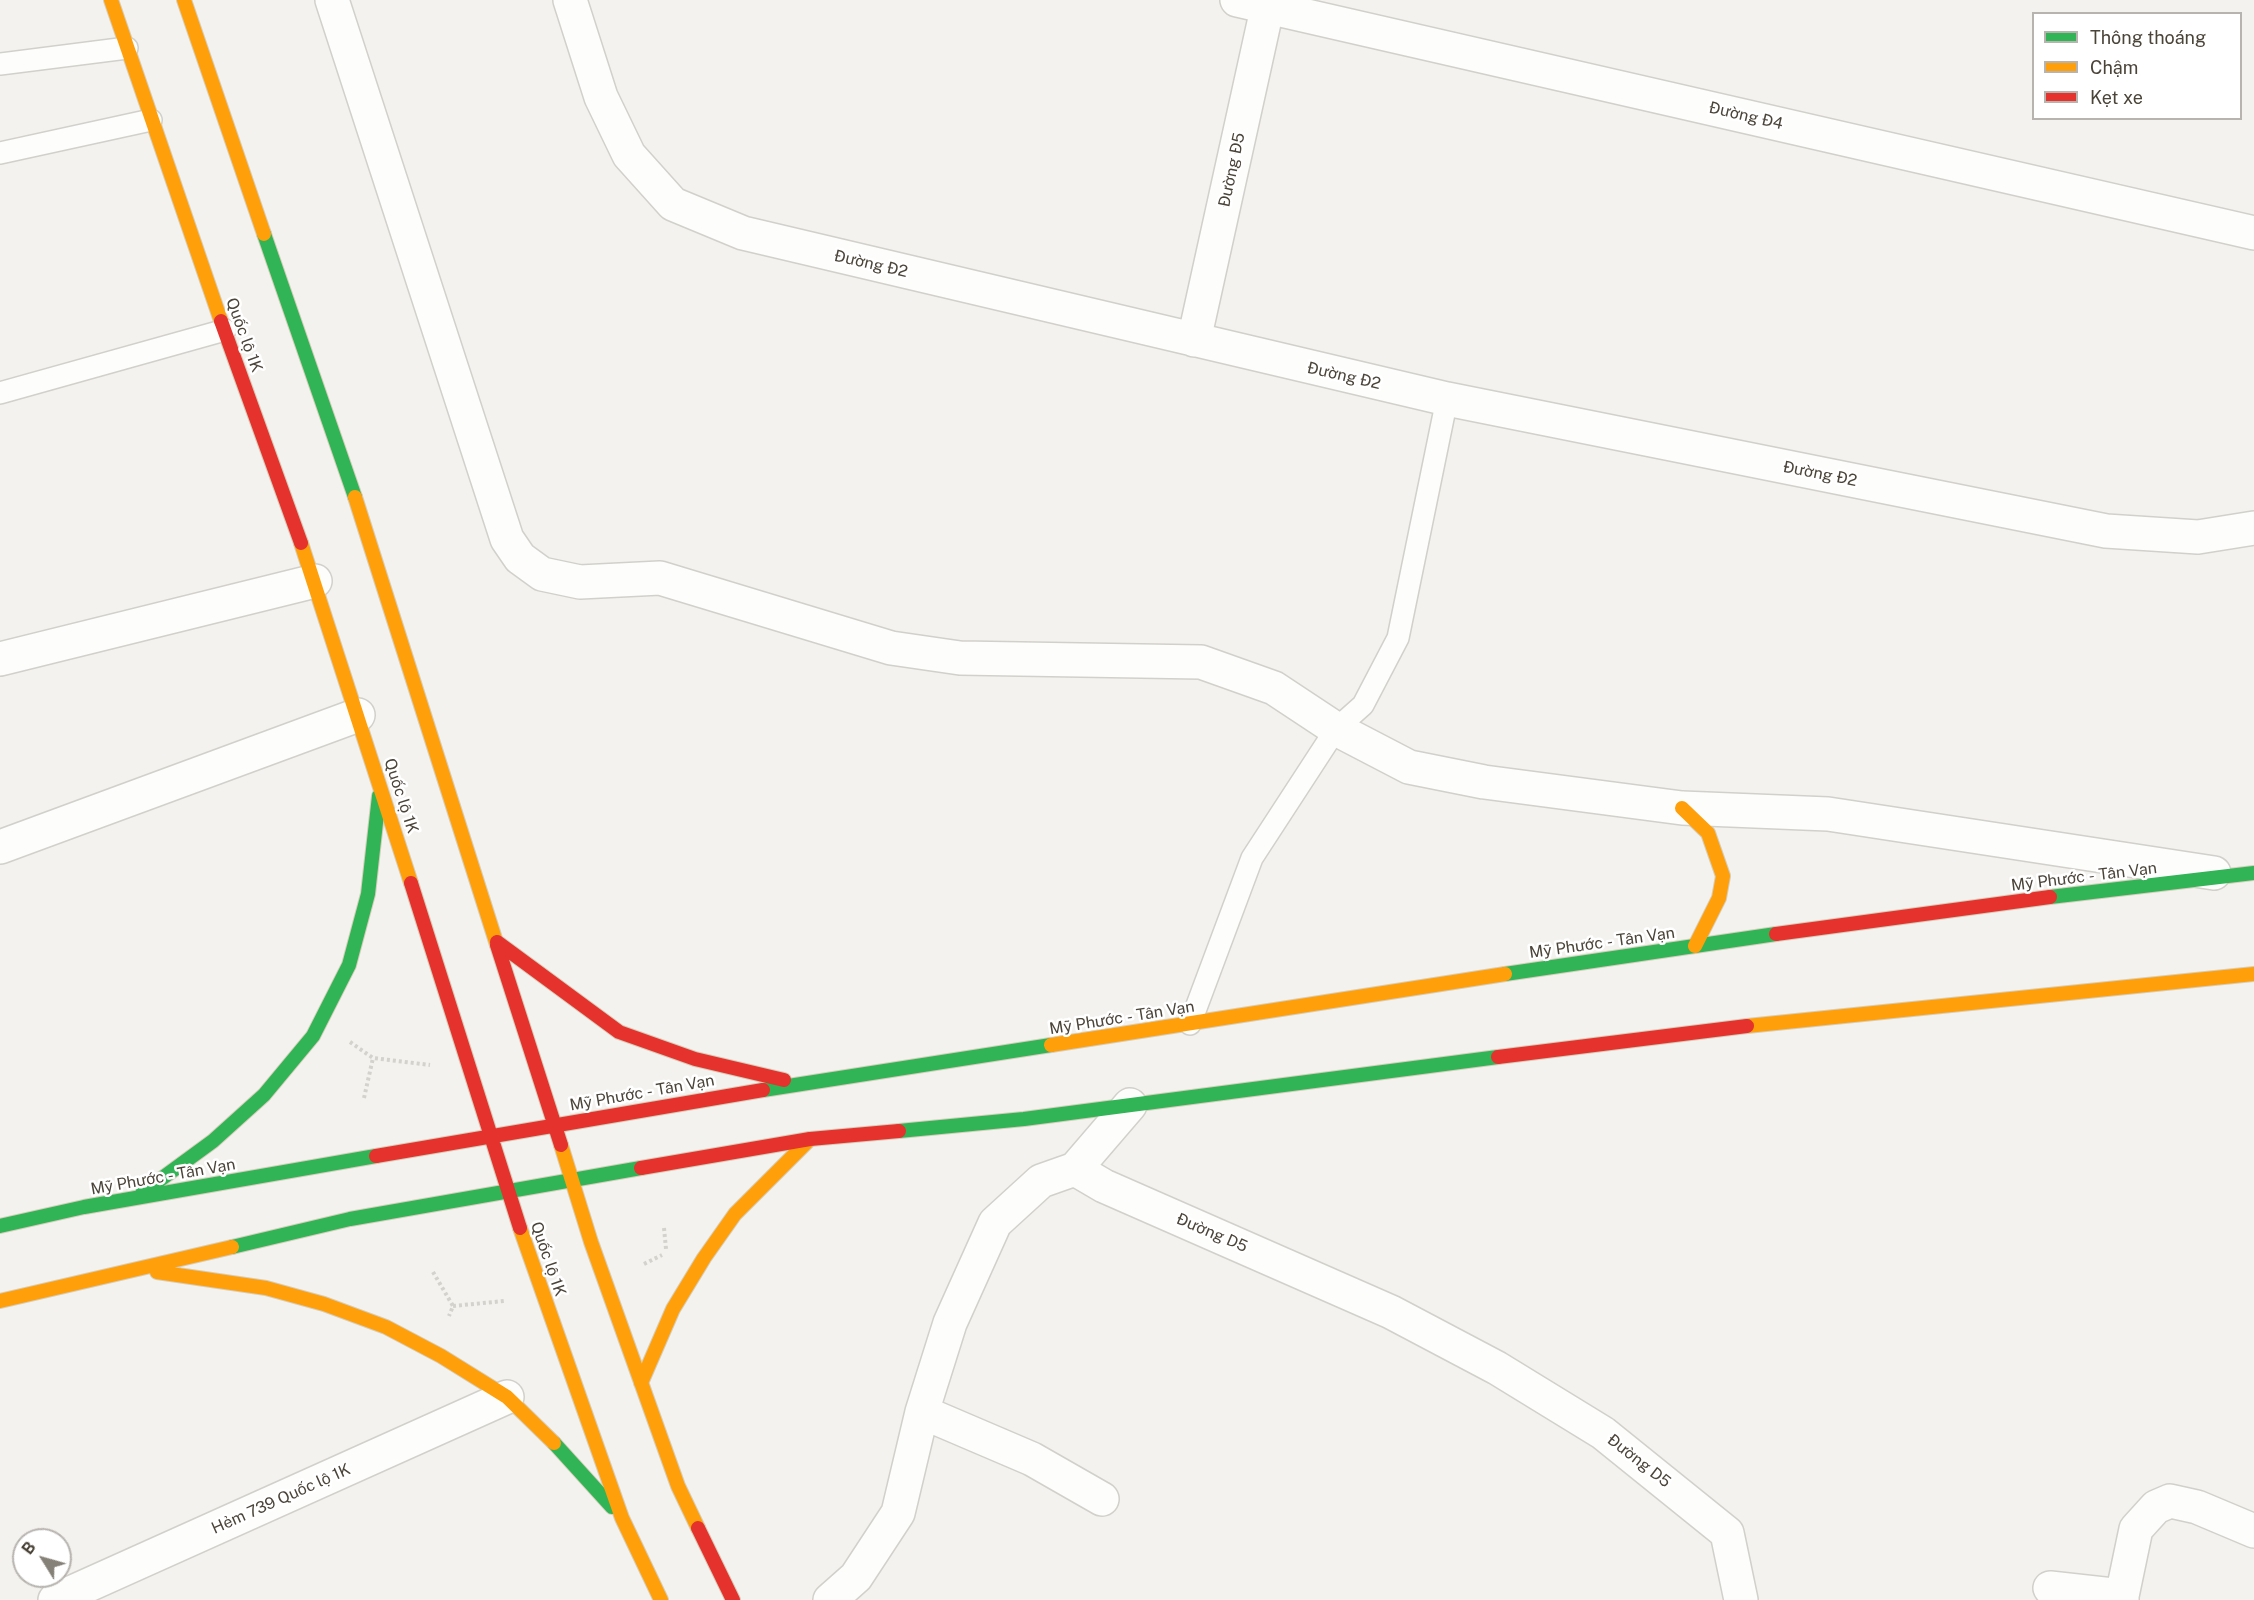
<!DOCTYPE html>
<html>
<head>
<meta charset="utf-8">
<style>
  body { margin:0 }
  #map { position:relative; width:2254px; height:1600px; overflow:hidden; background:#f4f2ee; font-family:"Public Sans",sans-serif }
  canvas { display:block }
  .legend { position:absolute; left:2032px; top:12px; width:210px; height:108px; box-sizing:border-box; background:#fff; border:2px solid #b7b4b0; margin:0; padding:8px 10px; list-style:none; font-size:18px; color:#4b4439 }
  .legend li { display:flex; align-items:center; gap:12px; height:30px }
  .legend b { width:30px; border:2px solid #b7b4b0 }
  .north { position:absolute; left:12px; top:1528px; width:60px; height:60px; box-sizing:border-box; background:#fff; border:2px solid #b7b4b0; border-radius:50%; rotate:307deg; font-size:16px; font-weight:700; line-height:24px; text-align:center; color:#4b4439 }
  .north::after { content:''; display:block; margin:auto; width:21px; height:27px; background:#868178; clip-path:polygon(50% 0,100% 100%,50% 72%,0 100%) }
</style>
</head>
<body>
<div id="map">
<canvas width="2254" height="1600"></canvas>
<ul class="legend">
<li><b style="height:8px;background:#30b455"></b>Thông thoáng</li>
<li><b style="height:8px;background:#ff9f0a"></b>Chậm</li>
<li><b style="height:8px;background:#e5322d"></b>Kẹt xe</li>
</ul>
<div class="north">B</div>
</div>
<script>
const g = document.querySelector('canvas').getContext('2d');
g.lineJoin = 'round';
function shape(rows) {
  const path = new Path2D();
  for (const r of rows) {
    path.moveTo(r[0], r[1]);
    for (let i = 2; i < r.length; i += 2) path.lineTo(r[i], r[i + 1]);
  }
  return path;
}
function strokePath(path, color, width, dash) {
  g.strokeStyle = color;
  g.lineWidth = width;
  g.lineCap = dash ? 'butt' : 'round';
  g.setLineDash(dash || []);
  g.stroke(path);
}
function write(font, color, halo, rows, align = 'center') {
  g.font = font + ' "Public Sans",sans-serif';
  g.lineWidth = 5;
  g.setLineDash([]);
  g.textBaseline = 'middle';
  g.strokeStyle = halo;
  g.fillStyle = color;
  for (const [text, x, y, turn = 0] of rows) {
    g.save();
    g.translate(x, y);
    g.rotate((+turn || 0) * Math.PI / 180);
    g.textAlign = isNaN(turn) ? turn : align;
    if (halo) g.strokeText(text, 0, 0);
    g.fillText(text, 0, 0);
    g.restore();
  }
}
const lane = shape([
  [0,64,127,48],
  [0,153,151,120],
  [0,393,225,330],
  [1190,1024,1252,858,1336,729,1363,705,1398,638,1447,399]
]);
const street = shape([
  [332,0,507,539,520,558,542,574,580,582,660,578,891,648,960,658,1201,662,1274,688,1336,729,1409,767,1484,782,1682,808,1828,814,2214,873],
  [570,0,601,97,629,155,673,204,743,233,1447,399,2106,531,2198,537,2254,528],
  [1237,0,2254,233],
  [1194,340,1269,0],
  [0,659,315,581],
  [0,847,358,715],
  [1075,1169,1130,1105],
  [922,1412,1032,1459,1102,1499],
  [2050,1588,2122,1596,2122,1600],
  [2122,1596,2136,1529,2156,1507,2170,1501,2197,1507,2254,1531],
  [55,1600,507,1397],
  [830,1600,856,1577,898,1513,922,1412,950,1323,995,1223,1041,1181,1075,1169,1104,1186,1391,1312,1497,1368,1603,1433,1727,1533,1741,1600]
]);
const fast = shape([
  [264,234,355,497],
  [2050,897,2254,873],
  [1505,974,1776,934],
  [763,1090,1051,1045],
  [899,1131,1024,1119,1498,1057],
  [142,1193,213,1141,264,1095,313,1036,349,965,368,894,379,796],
  [0,1226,84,1207,376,1156],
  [232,1247,350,1219,641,1168],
  [554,1443,612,1507]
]);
const slow = shape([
  [111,0,221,321],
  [184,0,264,234],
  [355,497,497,945],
  [301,543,411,883],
  [1682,808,1708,833,1723,876,1719,898,1695,946],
  [1747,1026,2254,974],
  [1051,1045,1505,974],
  [561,1145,591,1242,678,1486,698,1528],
  [520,1228,622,1518,661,1600],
  [157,1272,266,1288,324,1304,386,1327,441,1356,507,1397,554,1443],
  [0,1301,232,1247],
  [641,1383,673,1309,704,1258,735,1214,810,1139]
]);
const jam = shape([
  [221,321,301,543],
  [411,883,520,1228],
  [1776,934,2050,897],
  [497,942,619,1032,695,1059,784,1080],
  [497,945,561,1145],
  [1498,1057,1747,1026],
  [376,1156,763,1090],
  [641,1168,810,1139,899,1131],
  [698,1528,733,1600]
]);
strokePath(lane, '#d2d0cb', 24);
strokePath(street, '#d2d0cb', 36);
strokePath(fast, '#d6cebb', 16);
strokePath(slow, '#d6cebb', 16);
strokePath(jam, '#d6cebb', 16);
strokePath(shape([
  [350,1042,373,1058,430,1065],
  [364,1098,373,1058],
  [664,1228,666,1249],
  [644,1264,662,1255],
  [433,1272,453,1306,449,1316],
  [453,1306,504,1301]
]), '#d3d2cc', 4, [3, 3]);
strokePath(lane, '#fdfdfc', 21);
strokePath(street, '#fdfdfc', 33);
strokePath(fast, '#30b455', 14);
strokePath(slow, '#ff9f0a', 14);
strokePath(jam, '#e5322d', 14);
write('16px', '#4b4439', '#fff', [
  ["Đường Đ4",1746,116,13],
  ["Đường Đ5",1232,170,-78],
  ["Đường Đ2",871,264,13],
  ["Quốc lộ 1K",244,335,70],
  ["Đường Đ2",1344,376,13],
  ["Đường Đ2",1820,474,11],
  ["Quốc lộ 1K",401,796,72],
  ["Mỹ Phước - Tân Vạn",2084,877,-7],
  ["Mỹ Phước - Tân Vạn",1602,943,-8],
  ["Mỹ Phước - Tân Vạn",1122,1018,-9],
  ["Mỹ Phước - Tân Vạn",642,1093,-10],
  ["Mỹ Phước - Tân Vạn",163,1177,-10],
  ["Đường D5",1212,1233,23],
  ["Quốc lộ 1K",548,1259,71],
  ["Đường D5",1639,1461,38],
  ["Hẻm 739 Quốc lộ 1K",281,1499,-24]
]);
</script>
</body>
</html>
